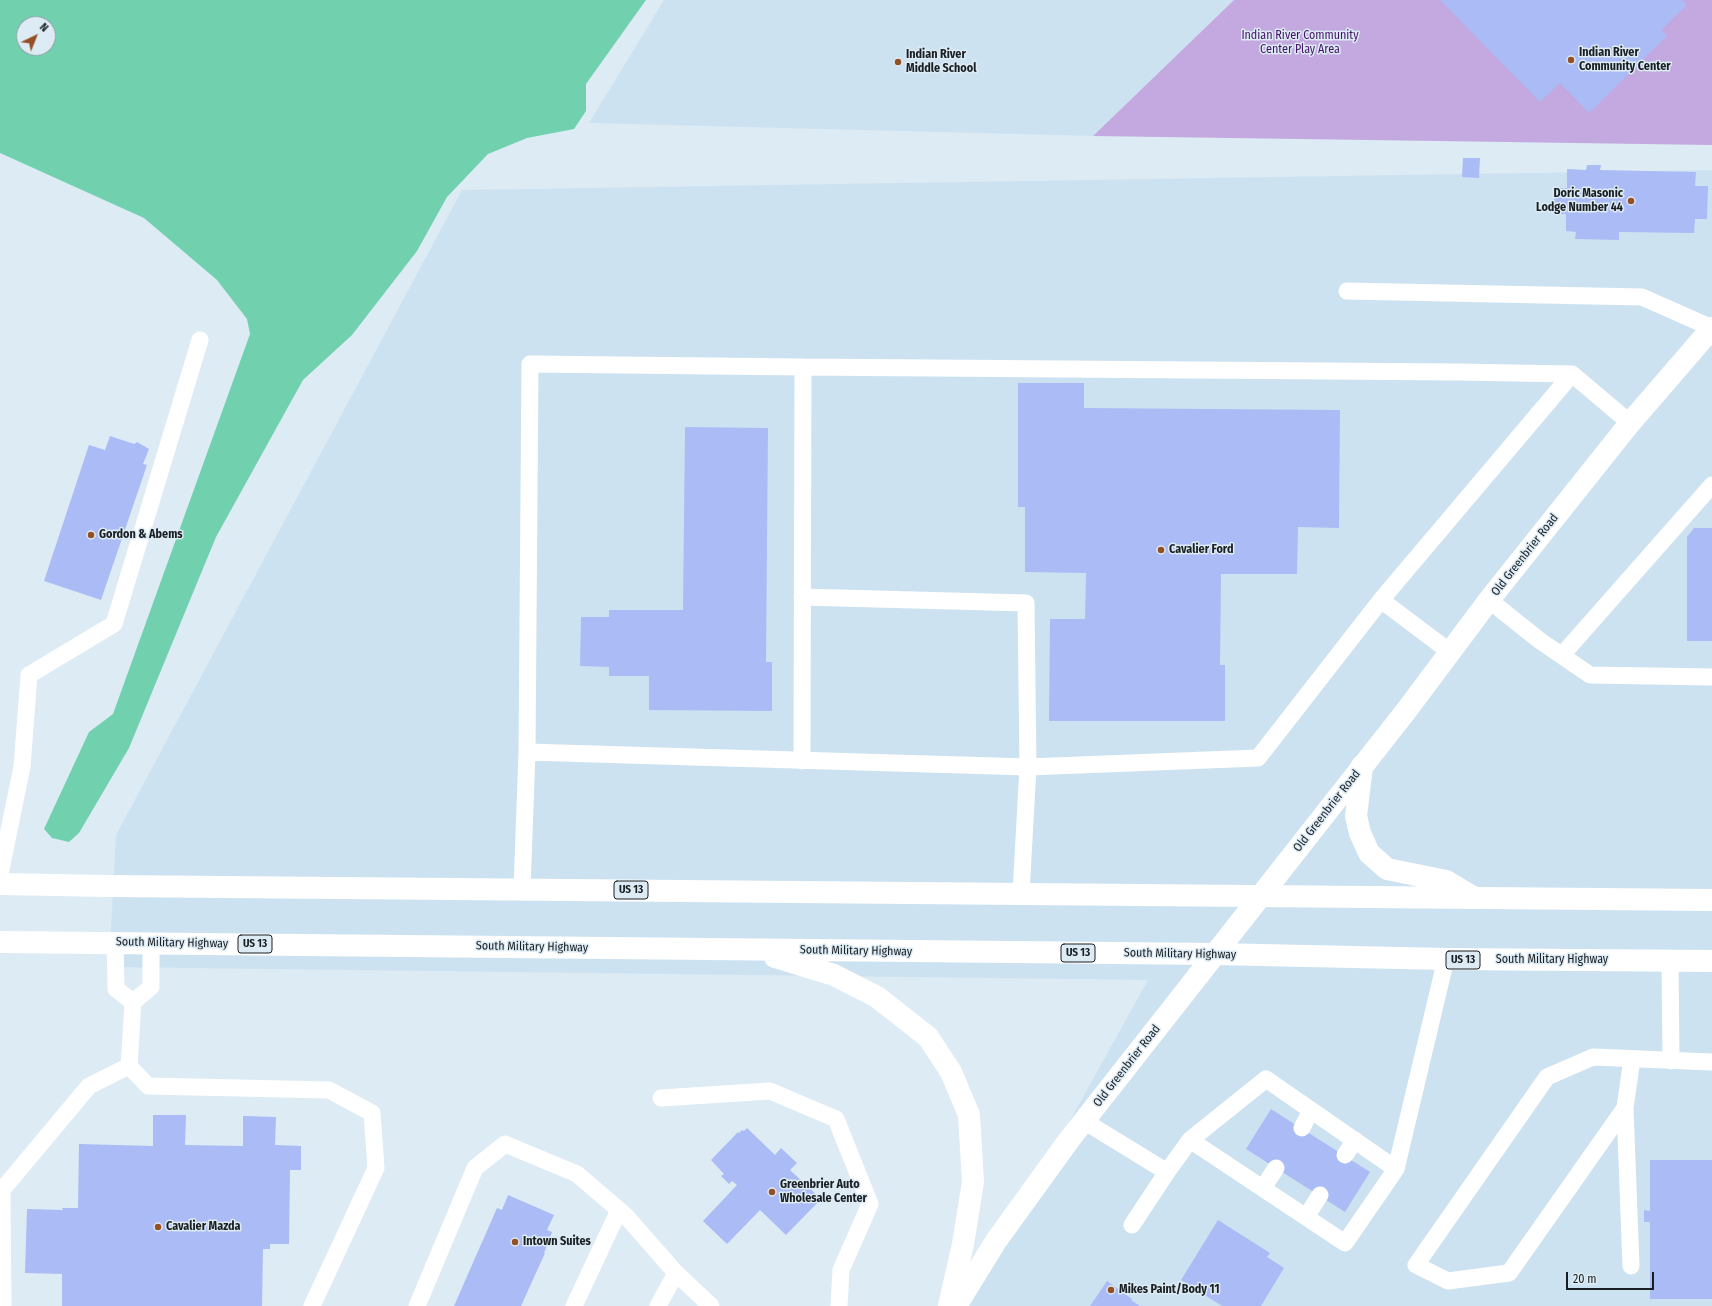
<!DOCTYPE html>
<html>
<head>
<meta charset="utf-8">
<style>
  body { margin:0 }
  #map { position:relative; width:1712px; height:1306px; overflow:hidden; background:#ddebf4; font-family:"Fira Sans Condensed",sans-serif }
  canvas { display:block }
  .north { position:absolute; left:16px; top:16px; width:40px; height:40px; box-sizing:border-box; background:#ddebf4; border:1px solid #8f99a0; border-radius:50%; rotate:43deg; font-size:11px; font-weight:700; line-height:16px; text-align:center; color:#1a1f23 }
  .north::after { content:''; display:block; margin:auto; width:14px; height:18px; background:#945024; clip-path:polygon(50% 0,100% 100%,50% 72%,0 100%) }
  .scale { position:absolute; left:1566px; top:1272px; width:88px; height:18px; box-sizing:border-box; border:2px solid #1a1f23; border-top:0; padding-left:5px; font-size:12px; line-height:14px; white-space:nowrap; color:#1a1f23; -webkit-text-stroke:3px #ddebf4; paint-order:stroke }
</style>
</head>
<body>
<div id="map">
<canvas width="1712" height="1306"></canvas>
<div class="north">N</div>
<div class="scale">20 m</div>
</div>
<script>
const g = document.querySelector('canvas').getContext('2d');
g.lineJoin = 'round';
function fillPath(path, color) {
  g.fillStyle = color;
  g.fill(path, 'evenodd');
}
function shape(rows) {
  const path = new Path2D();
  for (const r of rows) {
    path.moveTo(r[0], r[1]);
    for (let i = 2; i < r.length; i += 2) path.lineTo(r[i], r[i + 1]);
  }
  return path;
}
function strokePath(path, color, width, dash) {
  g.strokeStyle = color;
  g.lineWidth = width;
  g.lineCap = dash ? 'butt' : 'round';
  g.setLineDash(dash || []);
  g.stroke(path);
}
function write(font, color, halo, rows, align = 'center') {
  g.font = font + ' "Fira Sans Condensed",sans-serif';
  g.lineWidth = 3;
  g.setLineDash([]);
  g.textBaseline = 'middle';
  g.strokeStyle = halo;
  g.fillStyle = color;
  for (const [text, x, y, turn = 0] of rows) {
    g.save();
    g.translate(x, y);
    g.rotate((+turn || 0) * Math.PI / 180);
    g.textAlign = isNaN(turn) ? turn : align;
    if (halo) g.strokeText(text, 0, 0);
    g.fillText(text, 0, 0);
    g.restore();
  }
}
fillPath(shape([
  [664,0,1234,0,1093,136,589,123],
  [1712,170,1712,1306,967,1306,1148,980,109,967,116,835,462,190]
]), '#cde2f1');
fillPath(shape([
  [1234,0,1712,0,1712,145,1093,136]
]), '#c3a9df');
fillPath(shape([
  [0,0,646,0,586,84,586,111,574,129,527,138,488,154,447,197,417,251,352,335,303,380,216,537,129,748,79,833,69,842,52,838,44,829,89,732,113,714,250,334,247,319,217,280,144,218,0,153],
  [24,24,48,24,48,48,24,48]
]), '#71d1af');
fillPath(shape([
  [1440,0,1682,0,1687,5,1661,30,1667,36,1589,113,1560,83,1540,102],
  [1463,158,1480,158,1479,178,1462,177],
  [1587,165,1601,165,1600,170,1696,172,1695,186,1708,186,1707,219,1695,219,1694,233,1619,232,1619,240,1575,239,1576,232,1566,231,1566,214,1554,214,1554,188,1567,188,1567,169,1586,170],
  [1018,383,1084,383,1084,408,1340,410,1339,528,1298,527,1297,574,1221,574,1220,665,1225,665,1225,721,1049,721,1050,619,1085,619,1086,573,1025,572,1025,507,1018,507],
  [685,427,768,428,766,662,772,662,772,711,649,710,649,676,609,676,609,667,580,666,581,617,609,617,609,610,683,610],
  [110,436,134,444,137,442,149,449,143,464,147,465,101,600,44,581,89,445,105,450],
  [1694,528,1712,528,1712,641,1687,641,1687,537],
  [1271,1109,1370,1172,1345,1212,1246,1149],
  [153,1115,186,1115,185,1145,243,1146,243,1116,276,1117,275,1145,301,1146,301,1170,290,1170,289,1244,270,1244,270,1249,263,1249,262,1306,62,1306,62,1274,25,1273,27,1209,63,1210,62,1208,78,1208,79,1144,153,1146],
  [747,1128,775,1155,781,1148,797,1163,790,1170,821,1199,786,1235,760,1210,727,1244,703,1221,737,1185,732,1181,729,1184,721,1176,724,1174,711,1160,738,1132,739,1133,742,1130,744,1131],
  [1650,1160,1712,1160,1712,1299,1650,1299,1650,1222,1644,1222,1644,1210,1650,1211],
  [508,1195,554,1215,547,1230,552,1232,544,1253,545,1253,521,1306,454,1306,497,1208,502,1210],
  [1218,1220,1270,1253,1267,1257,1284,1268,1261,1306,1222,1306,1181,1280],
  [1107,1281,1132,1299,1131,1300,1140,1306,1090,1306]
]), '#abbbf5');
strokePath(shape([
  [1347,291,1642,297,1712,328],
  [801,367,1457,372,1572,374],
  [802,597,1026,603,1028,767,1258,758,1381,600,1450,652],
  [1381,600,1572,374,1630,423],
  [1489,600,1539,640,1590,675,1712,677],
  [1562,655,1712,485],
  [527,752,530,364,803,367,802,761],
  [0,874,22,767,29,675,114,624,200,340],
  [522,889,527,752,1028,767,1021,893],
  [115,943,116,989,133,1002,151,987,151,943],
  [1670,961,1671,1061],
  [133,1002,129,1066,148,1086,329,1090,372,1113,376,1168,312,1306],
  [1632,1059,1625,1108,1509,1273,1448,1281,1416,1265,1547,1077,1593,1057,1712,1062],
  [661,1098,770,1091,836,1119,870,1204,841,1270,839,1306],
  [1625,1108,1631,1266],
  [1084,1121,1167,1172,1190,1140,1345,1243,1396,1169,1446,959],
  [1302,1128,1311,1110],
  [1190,1140,1266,1079,1396,1169],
  [1345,1155,1355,1140],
  [1263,1188,1276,1168],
  [1306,1217,1320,1195],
  [1132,1225,1167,1172],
  [3,1306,2,1190,89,1086,129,1066],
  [417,1306,475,1168,505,1144,577,1174,626,1216,676,1273,711,1306],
  [574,1306,619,1210],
  [658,1306,676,1273]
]), '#fff', 17);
strokePath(shape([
  [956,1306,996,1241,1069,1140,1406,711,1489,600,1630,423,1712,328]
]), '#fff', 22);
strokePath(shape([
  [1362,766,1356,816,1360,833,1369,853,1387,869,1446,881,1471,896],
  [0,884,109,886,1712,900],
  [0,942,1215,954,1446,959,1712,961],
  [775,957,834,975,877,997,928,1037,951,1072,969,1115,973,1182,963,1244,949,1306]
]), '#fff', 22);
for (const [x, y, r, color] of [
  [1571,60,4,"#945024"],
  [898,62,4,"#945024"],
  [1631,201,4,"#945024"],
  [91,535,4,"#945024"],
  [1161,550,4,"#945024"],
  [772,1192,4,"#945024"],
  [158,1227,4,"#945024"],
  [515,1242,4,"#945024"],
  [1111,1290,4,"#945024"]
]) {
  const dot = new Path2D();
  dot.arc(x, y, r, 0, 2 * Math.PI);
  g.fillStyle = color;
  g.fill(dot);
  strokePath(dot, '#ddebf4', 1.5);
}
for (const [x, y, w] of [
  [631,890,34],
  [255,944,34],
  [1078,953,34],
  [1463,960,34]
]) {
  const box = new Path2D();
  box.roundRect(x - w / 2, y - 9, w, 18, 3);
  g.fillStyle = '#ddebf4';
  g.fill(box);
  strokePath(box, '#1a1f23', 1);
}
write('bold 11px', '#1a1f23', null, [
  ["US 13",631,890],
  ["US 13",255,944],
  ["US 13",1078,953],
  ["US 13",1463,960]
]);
write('12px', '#431465', '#ddebf4', [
  ["Indian River Community",1300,36],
  ["Center Play Area",1300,50]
]);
write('bold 12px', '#1a1f23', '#ddebf4', [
  ["Indian River",1579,53],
  ["Community Center",1579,67],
  ["Indian River",906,55],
  ["Middle School",906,69],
  ["Doric Masonic",1623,194,"right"],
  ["Lodge Number 44",1623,208,"right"],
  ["Gordon & Abems",99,535],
  ["Cavalier Ford",1169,550],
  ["Greenbrier Auto",780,1185],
  ["Wholesale Center",780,1199],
  ["Cavalier Mazda",166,1227],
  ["Intown Suites",523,1242],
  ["Mikes Paint/Body 11",1119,1290]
], 'left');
write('12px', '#1a1f23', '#ddebf4', [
  ["Old Greenbrier Road",1525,555,-52],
  ["Old Greenbrier Road",1327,811,-52],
  ["South Military Highway",172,943,1],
  ["South Military Highway",532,947,1],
  ["South Military Highway",856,951,1],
  ["South Military Highway",1180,954,1],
  ["South Military Highway",1552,960],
  ["Old Greenbrier Road",1127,1066,-52]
]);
</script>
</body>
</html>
